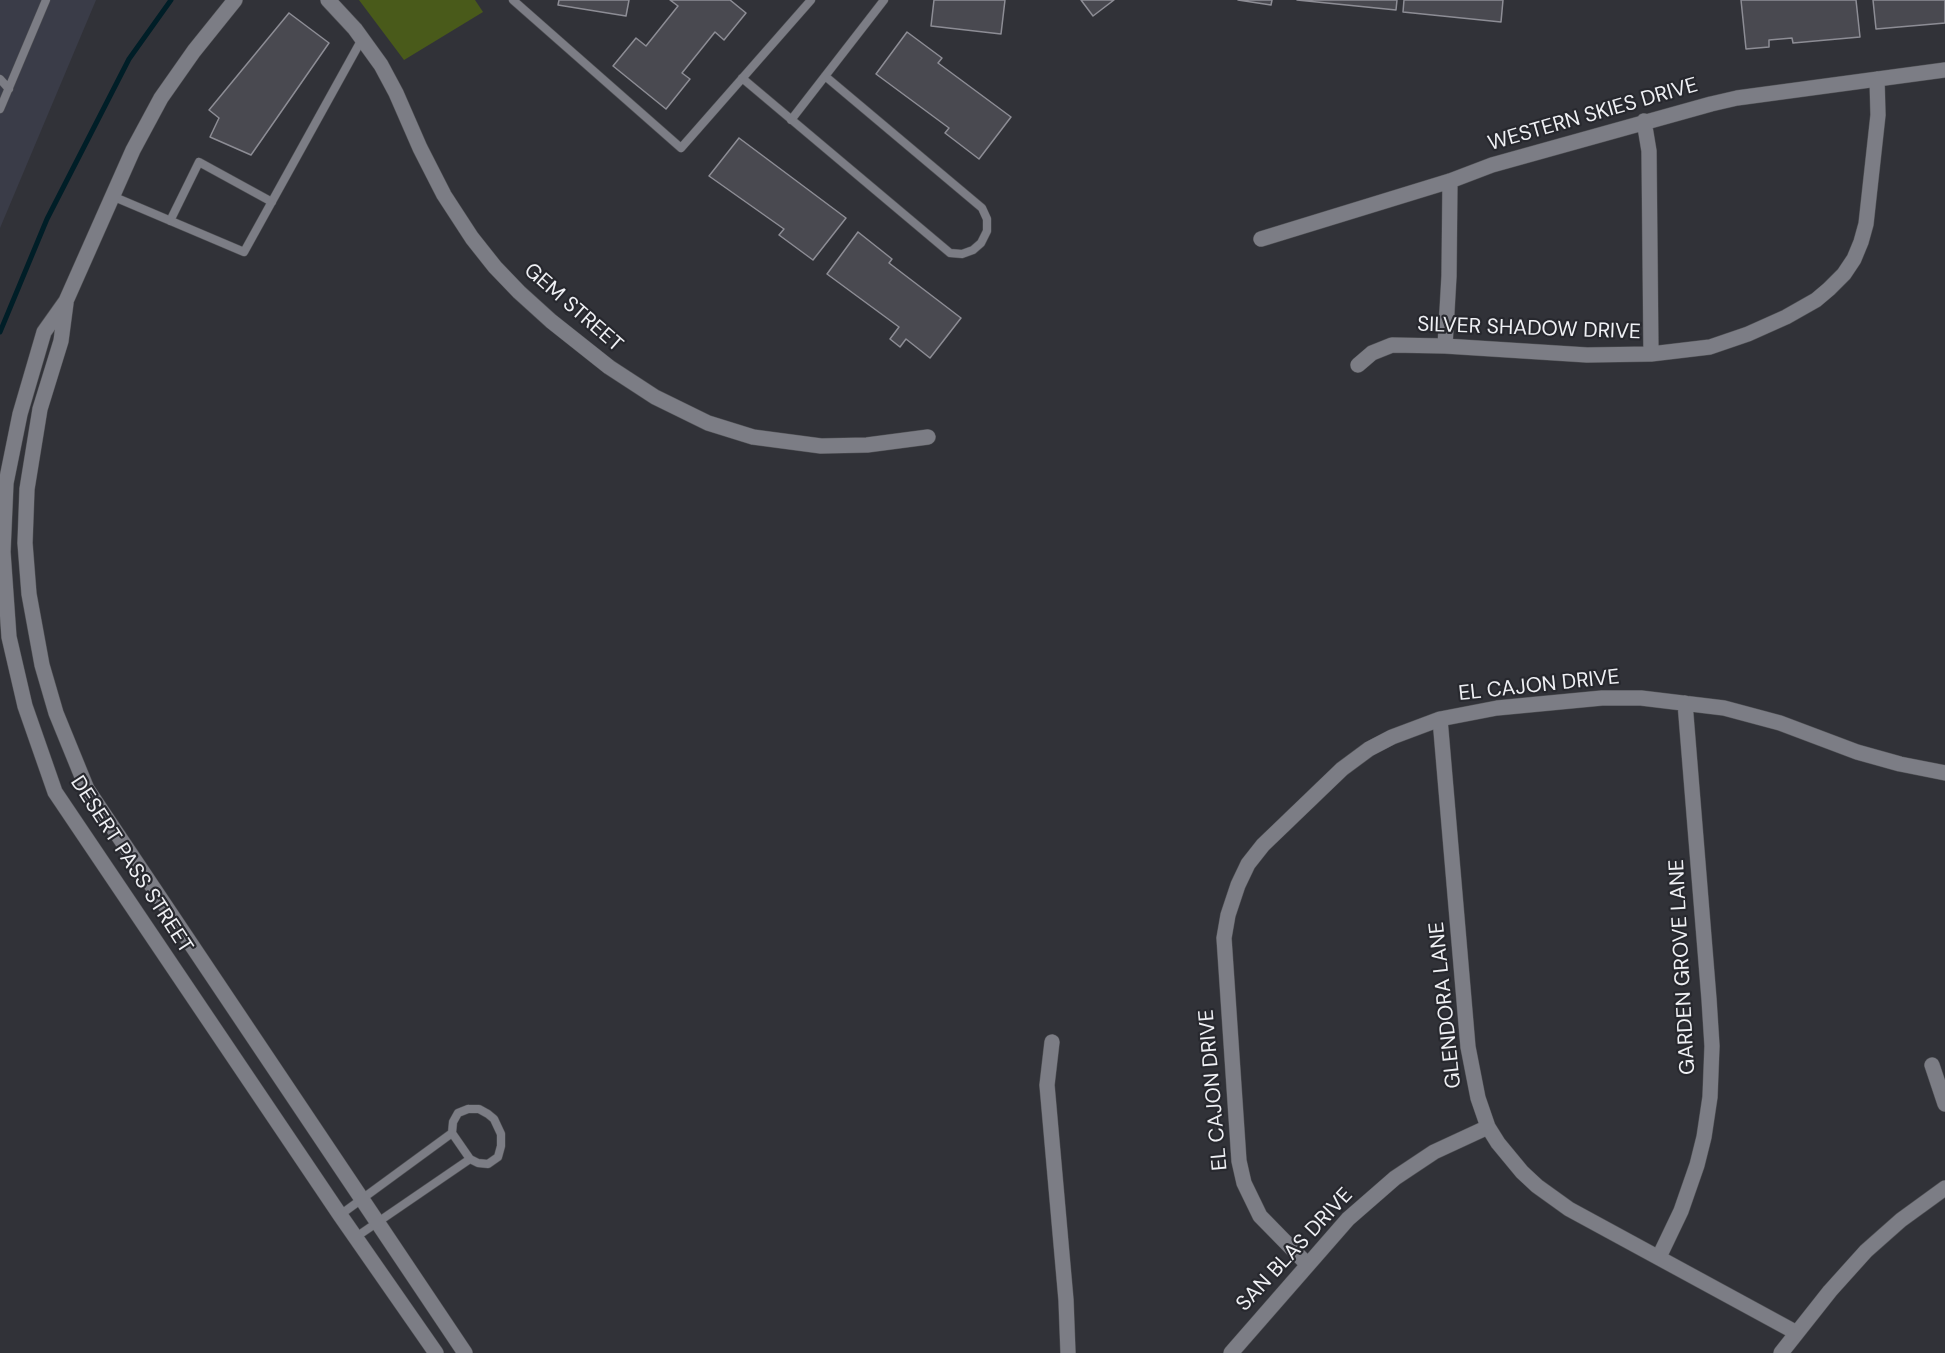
<!DOCTYPE html>
<html>
<head>
<meta charset="utf-8">
<style>
  body { margin:0 }
  canvas { display:block; background:#313238 }
</style>
</head>
<body>
<canvas width="1945" height="1353"></canvas>
<script>
const g = document.querySelector('canvas').getContext('2d');
g.lineJoin = 'round';
function fillPath(path, color) {
  g.fillStyle = color;
  g.fill(path, 'evenodd');
}
function shape(rows) {
  const path = new Path2D();
  for (const r of rows) {
    path.moveTo(r[0], r[1]);
    for (let i = 2; i < r.length; i += 2) path.lineTo(r[i], r[i + 1]);
  }
  return path;
}
function strokePath(path, color, width, dash) {
  g.strokeStyle = color;
  g.lineWidth = width;
  g.lineCap = dash ? 'butt' : 'round';
  g.setLineDash(dash || []);
  g.stroke(path);
}
function write(font, color, halo, rows, align = 'center') {
  g.font = font + ' "DM Sans",sans-serif';
  g.lineWidth = 4.5;
  g.setLineDash([]);
  g.textBaseline = 'middle';
  g.strokeStyle = halo;
  g.fillStyle = color;
  for (const [text, x, y, turn = 0] of rows) {
    g.save();
    g.translate(x, y);
    g.rotate((+turn || 0) * Math.PI / 180);
    g.textAlign = isNaN(turn) ? turn : align;
    if (halo) g.strokeText(text, 0, 0);
    g.fillText(text, 0, 0);
    g.restore();
  }
}
fillPath(shape([
  [0,0,96,0,0,228]
]), '#3a3c48');
fillPath(shape([
  [359,0,475,0,483,12,404,60]
]), '#495a1a');
strokePath(shape([
  [0,332,47,219,129,59,171,0]
]), '#001e27', 5);
const building = shape([
  [559,0,629,0,626,16,558,5,559,0],
  [670,0,730,0,746,13,724,40,715,32,682,73,690,79,666,109,613,66,636,38,646,46,678,6,670,0],
  [934,0,1005,0,1001,34,931,26,934,0],
  [1081,0,1114,0,1093,16,1081,0],
  [1238,0,1272,0,1271,5,1238,0],
  [1297,0,1397,0,1396,10,1297,0],
  [1404,0,1503,0,1501,22,1403,12,1404,0],
  [1741,0,1856,0,1860,37,1793,43,1792,38,1769,40,1769,47,1746,49,1741,0],
  [1873,0,1945,0,1945,23,1876,29,1873,0],
  [289,13,329,43,251,155,210,137,219,118,209,110,289,13],
  [907,32,942,58,938,63,1011,117,979,159,945,133,949,128,876,74,907,32],
  [739,138,846,218,813,260,779,235,784,229,709,176,739,138],
  [858,232,892,259,889,263,961,318,930,358,906,339,900,347,890,339,899,327,827,274,858,232]
]);
fillPath(building, '#494950');
strokePath(building, '#8d8d95', 1.5);
const service = shape([
  [513,0,681,148,811,0],
  [742,78,950,253,962,254,973,250,981,243,987,231,987,219,982,208,825,76],
  [0,79,9,89],
  [0,109,46,0],
  [791,120,884,0],
  [112,196,244,252,362,39],
  [170,221,199,162,272,202],
  [468,1109,479,1109,488,1114,494,1119,501,1134,501,1146,498,1157,488,1164,478,1163,470,1159,452,1133,453,1122,458,1113,468,1109],
  [340,1215,452,1133],
  [356,1237,470,1159]
]);
const minor = shape([
  [328,0,355,29,381,65,396,93,420,148,444,195,472,238,495,267,519,292,551,321,609,367,655,397,708,423,753,437,821,446,867,445,928,437],
  [1644,121,1649,151,1651,354],
  [1261,239,1450,181,1492,165,1711,104,1737,98,1945,70],
  [1445,346,1449,276,1450,181],
  [1358,365,1372,353,1392,345,1445,346,1587,355,1651,354,1710,347,1748,334,1786,317,1816,300,1829,289,1844,274,1854,259,1861,242,1866,224,1878,115,1877,79],
  [1440,719,1468,1047,1478,1098,1488,1127,1498,1143,1522,1172,1537,1186,1569,1209,1797,1333],
  [1052,1042,1047,1085,1066,1300,1068,1353],
  [1932,1065,1945,1104],
  [1659,1257,1681,1211,1697,1165,1704,1137,1710,1097,1712,1046,1709,999,1685,703],
  [1307,1264,1260,1216,1244,1183,1239,1161,1224,938,1228,915,1238,885,1248,864,1263,845,1342,769,1369,749,1392,737,1440,719,1497,708,1602,698,1641,698,1724,708,1780,723,1857,752,1900,764,1945,773],
  [1231,1353,1348,1219,1395,1178,1434,1152,1488,1127],
  [1781,1353,1830,1291,1866,1251,1901,1220,1945,1188]
]);
const tertiary = shape([
  [235,0,194,51,161,98,133,150,66,301,44,332,20,414,6,483,3,552,9,637,25,706,55,792,340,1215,436,1353],
  [66,303,61,341,40,409,27,489,25,543,29,594,42,665,56,713,87,789,465,1353]
]);
strokePath(service, '#515256', 9);
strokePath(minor, '#515256', 16);
strokePath(tertiary, '#515256', 16);
strokePath(service, '#7c7d85', 8);
strokePath(minor, '#7c7d85', 15);
strokePath(tertiary, '#7c7d85', 15);
write('21px', '#eff0f4', '#27282e', [
  ["WESTERN SKIES DRIVE",1593,115,-16],
  ["GEM STREET",573,308,41],
  ["SILVER SHADOW DRIVE",1529,329,2],
  ["EL CAJON DRIVE",1539,686,-6],
  ["DESERT PASS STREET",131,865,57],
  ["GARDEN GROVE LANE",1683,967,-93],
  ["GLENDORA LANE",1446,1005,-96],
  ["EL CAJON DRIVE",1214,1090,-95],
  ["SAN BLAS DRIVE",1295,1250,-47]
]);
</script>
</body>
</html>
